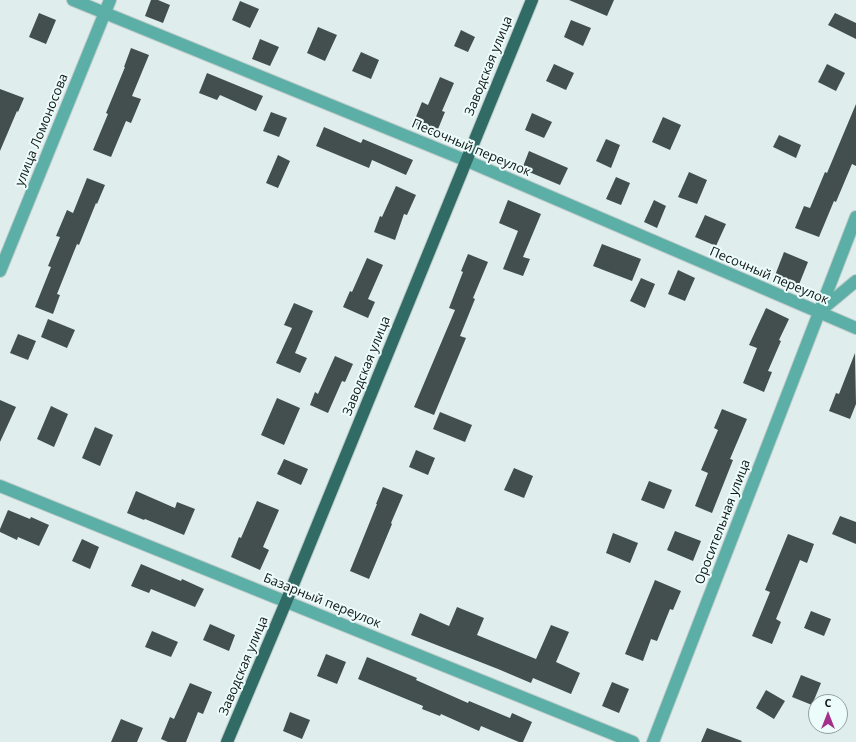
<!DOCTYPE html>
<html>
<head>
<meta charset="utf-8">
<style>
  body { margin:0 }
  #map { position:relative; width:856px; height:742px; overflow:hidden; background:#dfeeec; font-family:"Open Sans",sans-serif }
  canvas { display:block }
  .north { position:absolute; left:808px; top:694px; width:40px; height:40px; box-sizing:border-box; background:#ecfcfa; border:1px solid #94a09f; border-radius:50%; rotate:0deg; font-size:11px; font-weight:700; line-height:16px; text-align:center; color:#111616 }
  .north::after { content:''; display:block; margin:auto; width:14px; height:18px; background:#a3308a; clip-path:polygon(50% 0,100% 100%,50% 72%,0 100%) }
</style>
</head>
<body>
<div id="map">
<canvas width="856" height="742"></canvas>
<div class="north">С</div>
</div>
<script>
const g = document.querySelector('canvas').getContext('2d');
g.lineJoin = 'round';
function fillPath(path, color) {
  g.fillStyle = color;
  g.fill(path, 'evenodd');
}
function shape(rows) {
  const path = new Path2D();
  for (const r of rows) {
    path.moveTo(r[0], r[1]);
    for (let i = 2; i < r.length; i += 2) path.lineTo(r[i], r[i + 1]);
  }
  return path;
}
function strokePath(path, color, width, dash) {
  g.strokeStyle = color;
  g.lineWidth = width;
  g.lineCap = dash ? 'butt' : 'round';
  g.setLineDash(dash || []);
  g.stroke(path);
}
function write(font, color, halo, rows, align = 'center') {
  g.font = font + ' "Open Sans",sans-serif';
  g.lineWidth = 4;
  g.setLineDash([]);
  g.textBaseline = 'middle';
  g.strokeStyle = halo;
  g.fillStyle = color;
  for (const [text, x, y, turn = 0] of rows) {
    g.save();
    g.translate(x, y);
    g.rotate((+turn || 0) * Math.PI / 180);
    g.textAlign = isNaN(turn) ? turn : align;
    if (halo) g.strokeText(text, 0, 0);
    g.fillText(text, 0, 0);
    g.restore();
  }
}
fillPath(shape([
  [151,0,158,0,170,5,163,23,145,16],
  [569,0,614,0,607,16],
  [240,1,259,9,250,28,232,20],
  [39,13,56,20,46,44,29,37],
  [835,13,856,23,856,39,828,25],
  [571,20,591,28,583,46,564,37],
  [318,27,337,35,325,61,307,53],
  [461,30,475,37,468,52,454,46],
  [260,39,279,47,270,66,252,59],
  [131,48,149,55,132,96,141,99,131,123,126,121,111,157,93,150,108,114,106,113,125,67,124,67],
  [361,52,379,60,371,79,352,71],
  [554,64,574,73,566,90,546,81],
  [827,64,845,73,836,91,818,82],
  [207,73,263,96,256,111,220,95,217,100,199,93],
  [440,77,454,83,442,111,445,112,436,134,413,124,422,102,428,105],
  [0,89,24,98,18,112,17,111,0,151],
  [856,104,856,166,852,164,836,202,834,201,819,237,795,228,804,206,810,208,825,172,827,173],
  [271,112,287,118,279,137,263,131],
  [532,113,552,122,544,138,525,130],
  [663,117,681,125,670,150,652,142],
  [324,127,361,143,363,139,413,160,406,175,372,160,369,168,316,146],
  [779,135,801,145,796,158,773,147],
  [606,139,620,145,611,168,596,161],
  [529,151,568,168,560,185,522,169],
  [278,155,290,161,278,188,266,183],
  [689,172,707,180,697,204,678,197],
  [616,177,630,183,621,205,606,199],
  [87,178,105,185,97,204,96,203,79,245,77,244,57,294,60,295,53,314,35,307,51,267,48,266,60,237,56,236,67,210,73,213],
  [396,186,416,195,407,215,404,214,395,240,374,232,380,216,382,217],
  [508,200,541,214,523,257,530,259,523,276,503,269,518,231,499,223],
  [654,200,666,206,657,228,644,222],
  [705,215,726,224,716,246,695,237],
  [602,244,641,259,632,281,593,266],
  [784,252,808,262,798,287,774,278],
  [468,254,488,262,473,298,475,299,460,336,466,338,434,415,414,407,455,310,449,308,463,272,461,271],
  [367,258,383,265,368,299,375,302,368,318,343,307,350,291,352,292],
  [678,270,695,278,685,301,668,294],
  [641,278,655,284,645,308,630,301],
  [294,303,313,311,295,353,307,358,300,373,276,363,292,328,284,325],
  [766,308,789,319,779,340,781,341,768,371,772,372,764,392,743,383,757,348,749,345],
  [48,319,75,330,67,348,41,337],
  [18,334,36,341,28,360,10,353],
  [855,353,856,404,850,419,829,411,836,393,839,394],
  [335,356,353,364,345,382,342,381,328,413,310,405,315,392,318,394],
  [277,398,300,408,284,445,261,435],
  [0,400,16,407,0,442],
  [51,406,68,414,54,447,37,439],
  [722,409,747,419,730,459,733,460,712,513,695,506,708,473,701,470,718,430,714,428],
  [440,412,472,425,465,442,433,429],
  [95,427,113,435,100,466,82,458],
  [416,450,435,458,428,475,409,467],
  [284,459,308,469,301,485,277,474],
  [514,468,533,476,524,498,504,490],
  [649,481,672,490,664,509,641,500],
  [383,487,403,495,391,523,392,524,369,579,350,571,377,504,376,504],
  [136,491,175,508,177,502,195,509,184,535,145,519,144,520,127,513],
  [257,501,279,510,263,547,269,550,260,570,231,557,239,537,241,538],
  [8,510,30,519,31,517,49,525,39,546,18,537,17,540,0,532,0,529],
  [840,516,856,522,856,544,832,534],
  [675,531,701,541,693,561,667,550],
  [613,533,638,543,630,563,606,553],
  [788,534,814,544,807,563,800,560,776,619,781,622,772,644,752,636,770,592,765,590],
  [82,539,99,547,90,569,72,561],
  [141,564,181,581,182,579,204,589,195,607,151,589,149,593,131,586],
  [655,580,681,591,673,610,670,609,657,641,651,639,643,661,625,654],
  [457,607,484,618,477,635,536,659,551,625,569,632,556,662,580,673,571,694,533,678,531,683,498,669,411,635,420,613,449,626],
  [811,611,831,619,824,636,804,628],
  [210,624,235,635,229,651,203,640],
  [152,631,178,642,171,657,145,647],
  [326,654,346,662,337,684,317,676],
  [367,657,417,678,416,680,468,703,469,701,510,718,512,713,532,722,523,742,519,742,481,726,479,731,441,714,440,716,422,709,423,706,358,679],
  [801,675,821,683,812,705,792,697],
  [612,682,629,689,619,713,602,706],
  [190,683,212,692,203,714,198,712,186,742,168,742,161,739,170,717,174,719],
  [766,690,785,701,774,719,756,708],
  [290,712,310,720,302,739,283,731],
  [121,719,143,728,137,742,111,742],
  [707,728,742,741,741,742,701,742]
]), '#434f4e');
const minor = shape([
  [73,0,465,160,856,328],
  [0,271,110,0],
  [820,311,856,281],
  [0,486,633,742],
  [653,742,856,217]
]);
const major = shape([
  [227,742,286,602,532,0]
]);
strokePath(minor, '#becbca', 14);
strokePath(major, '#becbca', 14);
strokePath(minor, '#5bafa7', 12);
strokePath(major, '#306b66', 12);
write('13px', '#111616', '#ecfcfa', [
  ["Заводская улица",489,66,-68],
  ["улица Ломоносова",42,130,-68],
  ["Песочный переулок",471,148,23],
  ["Песочный переулок",769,276,23],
  ["Заводская улица",367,366,-68],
  ["Оросительная улица",723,522,-69],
  ["Базарный переулок",322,601,22],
  ["Заводская улица",244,666,-67]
]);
</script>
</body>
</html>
